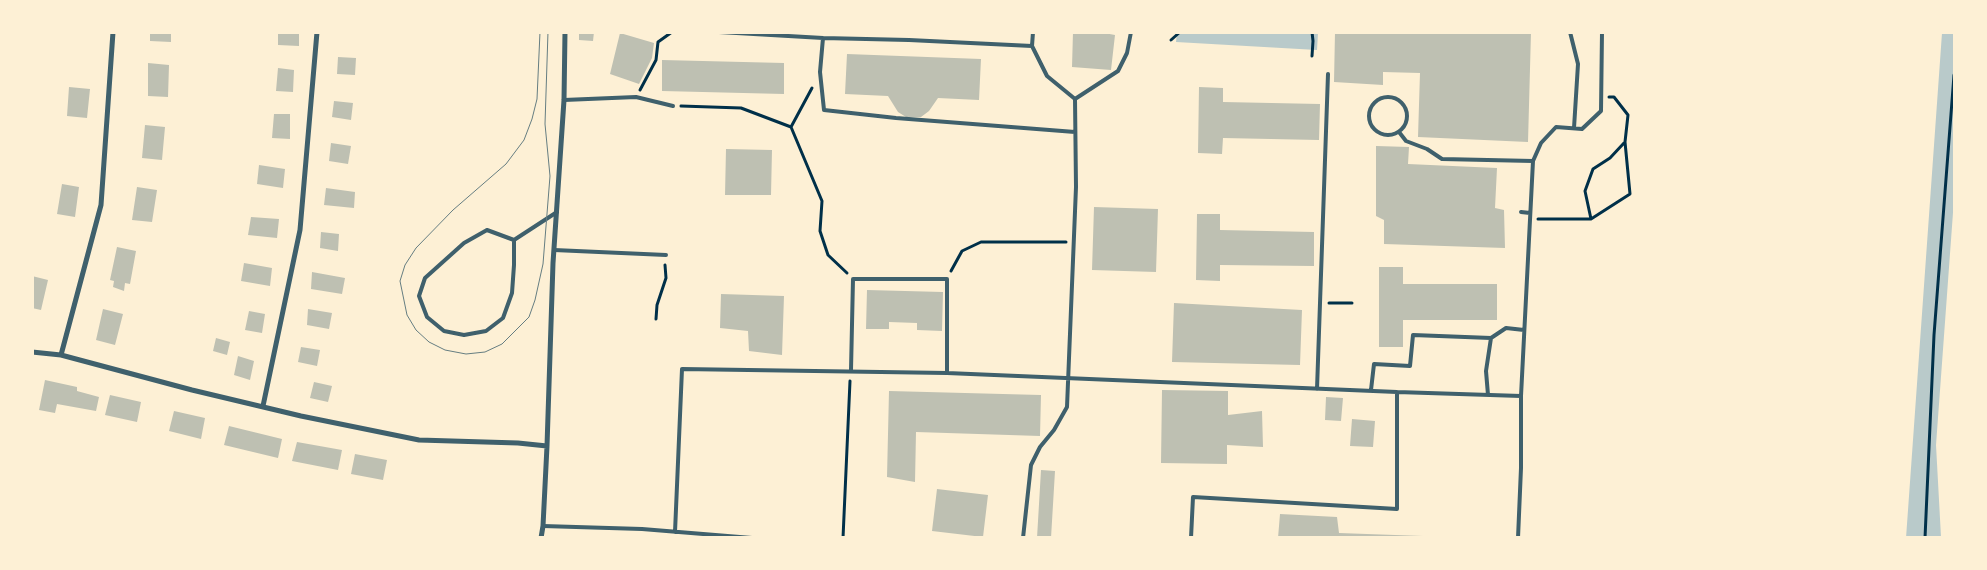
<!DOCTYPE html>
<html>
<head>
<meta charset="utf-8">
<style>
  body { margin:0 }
  #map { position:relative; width:1987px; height:570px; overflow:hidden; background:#fdf0d5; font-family:Raleway,sans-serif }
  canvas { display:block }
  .frame { position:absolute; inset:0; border:34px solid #fdf0d5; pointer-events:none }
</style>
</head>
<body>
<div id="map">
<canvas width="1987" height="570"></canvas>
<div class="frame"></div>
</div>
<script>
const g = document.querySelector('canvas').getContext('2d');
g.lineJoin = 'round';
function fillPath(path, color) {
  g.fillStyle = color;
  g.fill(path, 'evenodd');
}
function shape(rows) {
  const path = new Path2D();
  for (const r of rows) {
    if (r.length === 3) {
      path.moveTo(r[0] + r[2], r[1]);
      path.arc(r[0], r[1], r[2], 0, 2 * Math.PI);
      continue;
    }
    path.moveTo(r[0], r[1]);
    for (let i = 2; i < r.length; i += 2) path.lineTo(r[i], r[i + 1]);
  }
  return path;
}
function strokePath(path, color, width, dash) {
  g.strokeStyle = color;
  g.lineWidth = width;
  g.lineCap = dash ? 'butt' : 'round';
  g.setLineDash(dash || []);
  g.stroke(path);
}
fillPath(shape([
  [1177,33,1318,33,1317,50,1176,42],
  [1942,33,1954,33,1954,199,1936,445,1941,537,1906,538]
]), '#b9caca');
fillPath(shape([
  [150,32,171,32,171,42,150,41],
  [278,32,299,32,299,46,278,45],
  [579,32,594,32,593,41,579,40],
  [1073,32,1099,32,1115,35,1111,70,1072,67],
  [1335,32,1531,32,1528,142,1418,137,1420,73,1383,72,1383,85,1334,82],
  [620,33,654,43,652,58,639,84,610,74],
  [847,54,981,59,979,100,938,98,929,111,921,117,906,117,898,112,888,96,845,94],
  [338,57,356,58,355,75,337,74],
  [662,60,784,63,784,94,662,91],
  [148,63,169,65,168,97,148,96],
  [278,68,294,70,293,92,276,91],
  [69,87,90,89,87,118,67,116],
  [1199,87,1223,88,1223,102,1320,104,1319,140,1223,138,1222,154,1198,153],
  [334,101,353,103,351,120,332,117],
  [274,114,290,114,290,139,272,138],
  [145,125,165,127,162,160,142,158],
  [331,143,351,146,348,164,329,161],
  [1376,146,1409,147,1408,164,1497,168,1495,208,1504,210,1505,248,1384,244,1384,220,1376,216],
  [726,149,772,150,771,195,725,195],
  [259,165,285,169,283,188,257,184],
  [62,184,79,187,75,217,57,214],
  [137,187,157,190,152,222,132,220],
  [326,188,355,192,354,208,324,205],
  [1094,207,1158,209,1156,272,1092,270],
  [1197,214,1220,214,1220,230,1314,232,1314,266,1220,265,1220,281,1196,280],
  [251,217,279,219,277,238,248,235],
  [321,232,339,234,338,251,320,248],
  [117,247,136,251,130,284,125,283,124,291,113,287,114,281,110,280],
  [244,263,272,268,270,286,241,281],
  [1379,267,1403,267,1403,284,1497,284,1497,320,1403,320,1403,347,1379,347],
  [312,272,345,278,342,294,311,289],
  [32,276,48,280,41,310,32,308],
  [867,290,943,292,942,331,917,330,917,323,889,322,889,329,866,329],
  [721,294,784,296,782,355,749,351,748,331,720,328],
  [1174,303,1302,310,1300,365,1172,362],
  [103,309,123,314,115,345,96,340],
  [308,309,332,313,329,329,307,325],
  [249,311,265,314,262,333,245,330],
  [216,338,230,342,227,355,213,351],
  [301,347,320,350,317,366,298,362],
  [238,356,254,361,250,380,234,375],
  [45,380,77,387,77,391,99,397,96,411,57,404,55,413,39,410],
  [314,382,332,386,328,402,310,398],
  [1162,390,1228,391,1228,415,1262,411,1263,447,1227,445,1227,464,1161,463],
  [889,391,1041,395,1040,436,916,432,915,482,887,477],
  [110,395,141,402,137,422,105,415],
  [1326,397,1343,398,1341,421,1325,420],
  [174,411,205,418,201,439,169,431],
  [1352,419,1375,421,1373,447,1350,446],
  [229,426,282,439,278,458,224,445],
  [297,442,342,450,338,470,292,461],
  [355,454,387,460,383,480,351,474],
  [1041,470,1055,471,1051,538,1037,538],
  [937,489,988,495,983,537,932,531],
  [1280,514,1337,517,1339,533,1423,536,1423,538,1278,538]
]), '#bec0b2');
strokePath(shape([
  [1236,32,1242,32],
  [1312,32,1313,41,1312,56],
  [1171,40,1180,32],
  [812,88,791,127,822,201,820,231,828,255,847,273],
  [640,90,656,60,658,42,672,32],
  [681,106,741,108,791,127],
  [1538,219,1591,219,1630,194,1625,142,1628,115,1614,97,1609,97],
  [1591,219,1585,191,1593,169,1610,158,1624,143],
  [951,271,962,251,981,242,1066,242],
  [1329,303,1352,303],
  [656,319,657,305,666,278,665,265],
  [843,538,850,381],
  [1925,538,1934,335,1954,75]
]), '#003049', 3);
strokePath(shape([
  [719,32,823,38,909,40,1032,46],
  [1033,32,1032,46,1047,76,1075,99],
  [1570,32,1578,64,1574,128],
  [823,38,820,72,824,110,896,118,1075,132],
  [1388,116,19],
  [1075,99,1118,71,1127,53,1131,32],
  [564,100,636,97,673,106],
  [1399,132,1406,141,1427,149,1442,159,1533,161],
  [1521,212,1530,213],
  [487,230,514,240,514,265,512,293,503,318,486,331,464,335,444,331,427,317,419,296,425,278,464,243,487,230],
  [514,240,557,212],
  [554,250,666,255],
  [851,370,853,279,947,279,947,373],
  [1317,389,1328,74],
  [1371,390,1374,364,1410,366,1413,335,1491,338],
  [1488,395,1486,371,1491,338,1506,328,1524,330],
  [543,526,642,529,752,538],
  [675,532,682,369,947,373,1397,392],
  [1023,538,1031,465,1040,447,1054,430,1067,407,1076,187,1075,99],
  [1191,538,1193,497,1397,509,1397,392,1521,396,1533,161,1541,143,1556,127,1582,129,1601,111,1602,32],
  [1518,538,1521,468,1521,396]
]), '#3f606c', 4);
strokePath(shape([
  [32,352,61,355,192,390,301,416,419,440,518,443,547,446],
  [61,355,101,205,113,32],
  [263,406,300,230,317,32],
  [541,538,543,526,547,446,553,263,564,100,565,32]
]), '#3f606c', 5);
strokePath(shape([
  [540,32,537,99,532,119,524,140,506,164,453,210,416,248,405,265,400,281,407,315,416,330,429,342,445,350,466,354,485,352,502,344,529,317,535,300,543,264,550,176,545,124,548,32]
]), '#657d81', 1);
</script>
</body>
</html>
